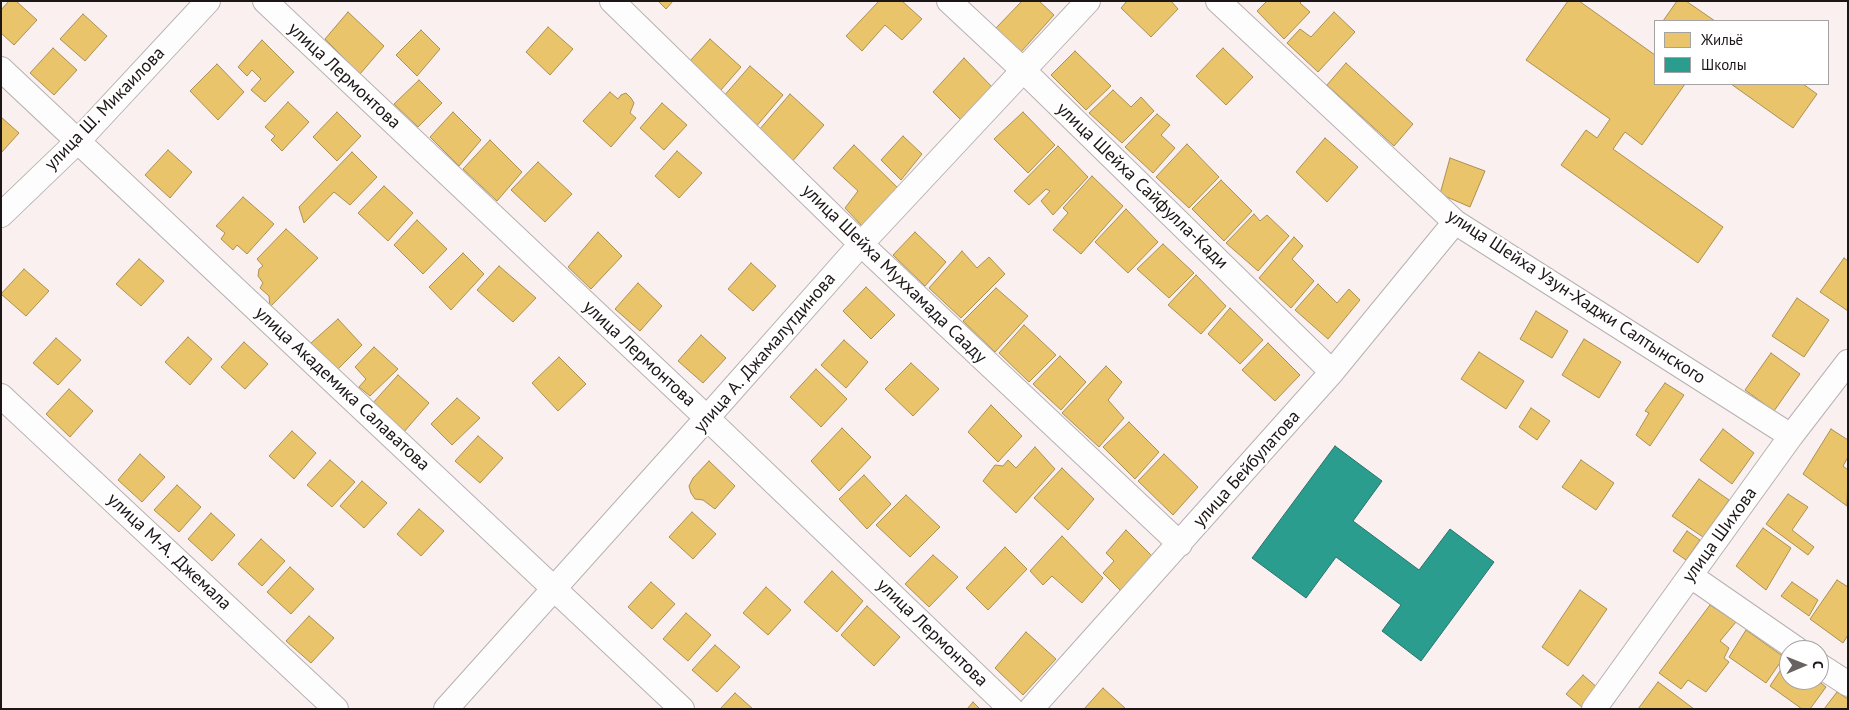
<!DOCTYPE html>
<html>
<head>
<meta charset="utf-8">
<style>
  body { margin:0 }
  #map { position:relative; width:1849px; height:710px; overflow:hidden; background:#f9f0ef; font-family:"PT Sans",sans-serif }
  canvas { display:block }
  .frame { position:absolute; inset:0; border:2px solid #1c1616; pointer-events:none }
  .legend { position:absolute; left:1654px; top:20px; width:175px; height:65px; box-sizing:border-box; background:#fff; border:1px solid #a4a2a2; margin:0; padding:6px 9px; list-style:none; font-size:15px; color:#1c1616 }
  .legend li { display:flex; align-items:center; gap:10px; height:25px }
  .legend b { width:25px; border:1px solid #a4a2a2 }
  .north { position:absolute; left:1779px; top:640px; width:50px; height:50px; box-sizing:border-box; background:#fff; border:1px solid #a4a2a2; border-radius:50%; rotate:89deg; font-size:14px; font-weight:700; line-height:20px; text-align:center; color:#1c1616 }
  .north::after { content:''; display:block; margin:auto; width:18px; height:22px; background:#696262; clip-path:polygon(50% 0,100% 100%,50% 72%,0 100%) }
</style>
</head>
<body>
<div id="map">
<canvas width="1849" height="710"></canvas>
<div class="frame"></div>
<ul class="legend">
<li><b style="height:14px;background:#e9c46a"></b>Жильё</li>
<li><b style="height:14px;background:#2a9d8f"></b>Школы</li>
</ul>
<div class="north">С</div>
</div>
<script>
const g = document.querySelector('canvas').getContext('2d');
g.lineJoin = 'round';
function fillPath(path, color) {
  g.fillStyle = color;
  g.fill(path, 'evenodd');
}
function shape(rows) {
  const path = new Path2D();
  for (const r of rows) {
    path.moveTo(r[0], r[1]);
    for (let i = 2; i < r.length; i += 2) path.lineTo(r[i], r[i + 1]);
  }
  return path;
}
function strokePath(path, color, width, dash) {
  g.strokeStyle = color;
  g.lineWidth = width;
  g.lineCap = dash ? 'butt' : 'round';
  g.setLineDash(dash || []);
  g.stroke(path);
}
function write(font, color, halo, rows, align = 'center') {
  g.font = font + ' "PT Sans",sans-serif';
  g.lineWidth = 5;
  g.setLineDash([]);
  g.textBaseline = 'middle';
  g.strokeStyle = halo;
  g.fillStyle = color;
  for (const [text, x, y, turn = 0] of rows) {
    g.save();
    g.translate(x, y);
    g.rotate((+turn || 0) * Math.PI / 180);
    g.textAlign = isNaN(turn) ? turn : align;
    if (halo) g.strokeText(text, 0, 0);
    g.fillText(text, 0, 0);
    g.restore();
  }
}
const homes = shape([
  [9,1,16,1,37,20,14,45,1,33,1,10,9,1],
  [658,1,673,1,666,9,658,1],
  [879,1,902,1,922,19,902,40,885,25,862,51,846,36,879,1],
  [1022,1,1039,1,1054,15,1020,53,996,28,1022,1],
  [1127,1,1171,1,1178,9,1151,37,1121,8,1127,1],
  [1267,1,1302,1,1300,3,1310,12,1284,39,1257,11,1267,1],
  [1568,1,1579,1,1655,55,1655,84,1685,84,1642,145,1625,132,1613,149,1723,227,1698,263,1561,165,1586,130,1597,138,1610,119,1526,60,1568,1],
  [1677,1,1686,1,1715,21,1663,21,1677,1],
  [348,12,384,46,360,74,325,39,348,12],
  [1334,12,1355,32,1318,72,1287,43,1300,29,1311,37,1334,12],
  [83,14,107,36,85,61,60,39,83,14],
  [548,27,573,49,550,75,526,52,548,27],
  [421,30,440,49,417,76,396,55,421,30],
  [710,39,741,67,720,91,689,62,710,39],
  [262,40,294,72,265,102,251,90,261,79,252,70,247,76,238,67,262,40],
  [53,48,77,70,54,95,30,73,53,48],
  [1223,48,1253,77,1226,105,1196,76,1223,48],
  [1075,51,1111,86,1086,110,1051,75,1075,51],
  [964,58,993,88,961,120,933,92,964,58],
  [1346,63,1413,124,1394,146,1327,85,1346,63],
  [217,64,244,92,218,120,190,91,217,64],
  [750,66,783,95,754,129,723,97,750,66],
  [419,80,442,103,418,127,394,104,419,80],
  [1731,84,1803,84,1817,94,1793,128,1731,84],
  [1113,90,1131,107,1141,97,1154,111,1122,143,1089,113,1113,90],
  [610,92,618,99,621,95,626,93,631,98,634,103,630,113,636,118,611,147,583,121,610,92],
  [790,94,824,125,790,164,759,130,790,94],
  [288,102,309,122,282,151,271,140,275,136,265,127,288,102],
  [662,103,687,125,664,150,640,128,662,103],
  [337,112,361,136,337,161,313,137,337,112],
  [453,112,481,140,459,166,430,137,453,112],
  [1023,112,1055,145,1028,173,994,139,1023,112],
  [1157,114,1170,125,1161,135,1175,148,1153,173,1125,147,1157,114],
  [1,117,19,133,1,153,1,117],
  [903,136,922,154,901,180,881,160,903,136],
  [1325,138,1358,167,1327,202,1296,172,1325,138],
  [490,140,522,172,497,201,463,169,490,140],
  [1187,144,1219,177,1189,208,1156,177,1187,144],
  [854,145,898,188,863,227,845,208,858,191,833,168,854,145],
  [1058,146,1088,177,1053,215,1041,201,1050,191,1046,189,1029,205,1014,191,1058,146],
  [168,150,192,172,170,198,145,175,168,150],
  [677,151,702,173,679,198,655,176,677,151],
  [352,152,377,177,350,205,334,192,304,223,299,207,352,152],
  [1450,158,1485,171,1470,207,1440,194,1450,158],
  [538,162,572,194,545,222,511,190,538,162],
  [1092,176,1123,206,1081,254,1053,230,1068,213,1063,208,1092,176],
  [1221,180,1252,211,1224,241,1192,209,1221,180],
  [384,186,413,213,388,241,358,213,384,186],
  [243,197,274,224,247,254,237,245,233,250,221,239,225,233,216,226,243,197],
  [1126,209,1158,242,1128,273,1095,242,1126,209],
  [1254,214,1260,221,1267,215,1289,236,1258,271,1226,243,1254,214],
  [417,220,447,249,423,274,394,245,417,220],
  [286,229,318,258,270,307,269,296,260,288,263,283,258,276,259,269,263,266,257,259,286,229],
  [598,232,622,256,591,289,568,267,598,232],
  [915,232,946,262,925,286,893,255,915,232],
  [1294,237,1303,246,1292,259,1314,281,1291,308,1259,278,1294,237],
  [1163,244,1194,273,1169,298,1137,269,1163,244],
  [962,251,977,268,989,257,1005,274,961,318,929,288,962,251],
  [463,253,484,274,451,310,429,287,463,253],
  [1844,258,1848,261,1848,311,1820,292,1844,258],
  [139,259,164,281,141,306,116,284,139,259],
  [751,263,776,286,753,311,728,289,751,263],
  [499,266,536,298,513,322,477,290,499,266],
  [24,269,49,291,26,316,1,294,24,269],
  [1196,275,1226,306,1201,334,1168,305,1196,275],
  [638,283,662,306,640,331,615,309,638,283],
  [1318,284,1337,303,1349,289,1360,300,1328,339,1295,310,1318,284],
  [866,287,895,315,871,339,843,311,866,287],
  [996,288,1028,316,995,352,963,321,996,288],
  [1797,298,1829,320,1804,357,1772,336,1797,298],
  [1230,308,1263,340,1240,364,1208,334,1230,308],
  [1536,311,1568,331,1552,358,1520,339,1536,311],
  [338,319,362,345,337,370,311,343,338,319],
  [1024,325,1056,355,1029,382,999,353,1024,325],
  [701,335,726,358,703,383,678,361,701,335],
  [188,337,212,359,190,385,165,362,188,337],
  [56,338,81,360,58,385,33,363,56,338],
  [1584,339,1621,362,1599,398,1562,375,1584,339],
  [844,340,868,362,846,388,821,365,844,340],
  [244,342,268,364,245,389,221,367,244,342],
  [1268,343,1300,375,1275,401,1242,370,1268,343],
  [374,347,398,369,370,396,359,387,366,379,355,367,374,347],
  [1479,352,1524,381,1506,409,1461,379,1479,352],
  [1771,353,1800,374,1774,411,1745,390,1771,353],
  [1060,356,1086,382,1061,410,1033,384,1060,356],
  [559,357,586,384,558,411,532,383,559,357],
  [911,363,939,389,913,416,885,389,911,363],
  [1106,366,1122,382,1108,400,1124,418,1099,447,1062,413,1106,366],
  [816,369,847,399,821,427,790,397,816,369],
  [398,375,429,403,403,433,372,404,398,375],
  [1665,383,1684,395,1650,446,1636,435,1649,413,1645,411,1665,383],
  [69,389,93,411,70,437,46,414,69,389],
  [457,398,480,418,452,445,431,424,457,398],
  [991,405,1022,436,998,462,968,432,991,405],
  [1531,408,1550,421,1537,440,1519,427,1531,408],
  [1129,422,1159,452,1135,479,1103,447,1129,422],
  [842,428,871,457,839,491,811,461,842,428],
  [1723,429,1754,453,1732,484,1700,460,1723,429],
  [1831,429,1848,440,1848,457,1843,466,1848,470,1847,506,1803,474,1831,429],
  [292,431,316,453,294,479,269,456,292,431],
  [478,436,503,458,480,483,455,461,478,436],
  [1035,447,1055,469,1016,513,983,481,995,465,1003,466,1008,460,1016,468,1035,447],
  [140,454,165,477,142,502,118,480,140,454],
  [1164,454,1198,487,1173,515,1138,481,1164,454],
  [330,460,355,482,332,507,307,485,330,460],
  [1581,460,1614,483,1596,510,1562,487,1581,460],
  [709,461,735,486,715,509,703,500,695,499,691,493,689,486,693,478,709,461],
  [1062,468,1094,499,1068,530,1034,498,1062,468],
  [864,475,891,504,867,529,839,499,864,475],
  [1699,479,1729,500,1703,537,1672,516,1699,479],
  [362,481,387,503,364,528,340,506,362,481],
  [177,485,201,507,179,532,154,510,177,485],
  [1788,494,1808,507,1792,530,1814,547,1808,555,1766,524,1788,494],
  [906,495,940,527,910,557,876,525,906,495],
  [419,509,444,531,421,556,397,534,419,509],
  [692,512,716,534,693,559,669,537,692,512],
  [211,513,235,535,212,561,188,539,211,513],
  [1763,528,1791,548,1766,590,1736,566,1763,528],
  [1126,530,1155,559,1123,593,1103,573,1114,561,1106,553,1126,530],
  [1687,531,1700,540,1686,560,1673,551,1687,531],
  [1062,536,1103,578,1082,603,1052,576,1043,585,1030,571,1062,536],
  [261,539,285,561,262,586,238,564,261,539],
  [1005,547,1027,569,988,610,966,588,1005,547],
  [933,555,958,577,929,607,905,584,933,555],
  [290,567,314,589,291,614,267,592,290,567],
  [832,571,863,601,837,632,804,602,832,571],
  [1837,580,1848,587,1848,635,1843,643,1810,619,1837,580],
  [651,582,675,604,652,629,628,607,651,582],
  [1792,582,1818,600,1809,616,1781,596,1792,582],
  [766,587,791,610,768,635,743,613,766,587],
  [1580,590,1607,609,1568,666,1542,647,1580,590],
  [1710,605,1736,622,1720,641,1729,648,1724,658,1729,662,1706,692,1688,680,1681,689,1659,673,1710,605],
  [867,606,900,637,874,666,841,635,867,606],
  [686,613,711,635,688,661,663,639,686,613],
  [309,616,334,638,311,663,286,641,309,616],
  [1746,630,1784,657,1766,683,1729,657,1746,630],
  [1026,632,1056,659,1023,695,995,668,1026,632],
  [715,645,740,667,717,692,692,670,715,645],
  [1788,659,1789,680,1817,680,1826,687,1810,709,1802,709,1770,686,1788,659],
  [1583,675,1599,689,1583,708,1566,694,1583,675],
  [1658,682,1694,709,1638,709,1658,682],
  [1103,688,1126,709,1084,709,1103,688],
  [1837,692,1848,699,1848,709,1824,709,1837,692],
  [735,693,753,709,720,709,735,693],
  [973,702,980,709,967,709,973,702]
]);
fillPath(homes, '#e9c46a');
strokePath(homes, '#ac9051', 1);
const schools = shape([
  [1335,446,1382,481,1353,521,1419,570,1450,529,1494,562,1421,661,1382,631,1401,605,1336,557,1306,598,1252,558,1335,446]
]);
fillPath(schools, '#2a9d8f');
strokePath(schools, '#26746b', 1);
const minor = shape([
  [265,1,707,418,1011,709],
  [612,1,861,244,1180,544],
  [949,1,1024,71,1332,372],
  [1218,1,1455,222,1791,436],
  [1,69,682,709],
  [1,215,78,141,208,1],
  [1,396,336,709],
  [1691,576,1798,650],
  [1819,665,1848,684],
  [446,709,707,418,861,244,1088,1],
  [1031,709,1332,372,1455,222],
  [1594,709,1791,436,1848,362]
]);
strokePath(minor, '#b8b1b1', 26);
strokePath(minor, '#fefdfd', 24);
write('18px', '#1c1616', '#fff', [
  ["улица Лермонтова",344,76,43],
  ["улица Ш. Микаилова",105,109,-46],
  ["улица Шейха Сайфулла-Кади",1142,186,44],
  ["улица Шейха Муххамада Сааду",894,274,44],
  ["улица Шейха Узун-Хаджи Салтынского",1576,297,33],
  ["улица А. Джамалутдинова",765,353,-49],
  ["улица Лермонтова",639,354,43],
  ["улица Академика Салаватова",342,389,43],
  ["улица Бейбулатова",1247,469,-48],
  ["улица Шихова",1720,535,-54],
  ["улица М-А. Джемала",169,552,43],
  ["улица Лермонтова",932,633,44]
]);
</script>
</body>
</html>
